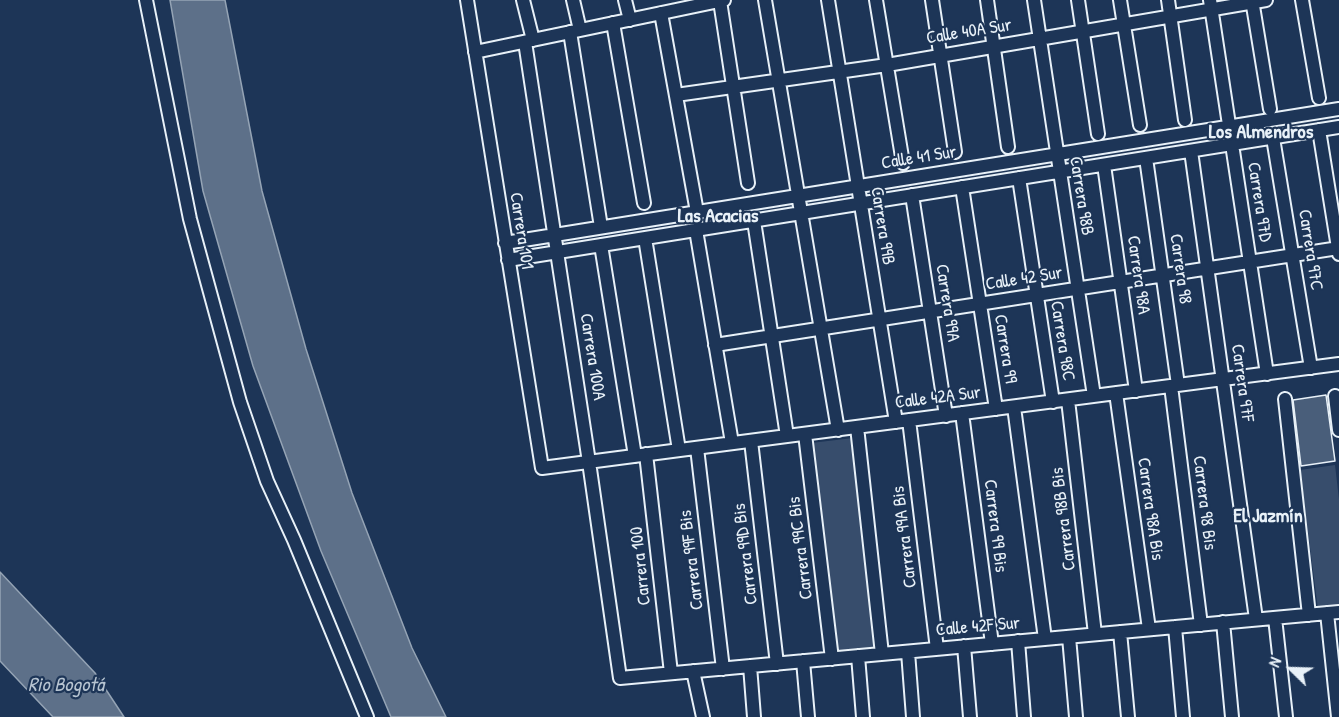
<!DOCTYPE html>
<html>
<head>
<meta charset="utf-8">
<style>
  body { margin:0 }
  #map { position:relative; width:1339px; height:717px; overflow:hidden; background:#1d3557; font-family:"Patrick Hand",sans-serif }
  canvas { display:block }
  .north { position:absolute; left:1261px; top:639px; width:60px; height:60px; -webkit-text-stroke:4px #1d3557; paint-order:stroke; rotate:293deg; font-size:16px; font-weight:700; line-height:24px; text-align:center; color:#e8f1f8 }
  .north::after { content:''; display:block; margin:auto; width:21px; height:27px; background:#e8f1f8; clip-path:polygon(50% 0,100% 100%,50% 72%,0 100%) }
</style>
</head>
<body>
<div id="map">
<canvas width="1339" height="717"></canvas>
<div class="north">N</div>
</div>
<script>
const g = document.querySelector('canvas').getContext('2d');
g.lineJoin = 'round';
function fillPath(path, color) {
  g.fillStyle = color;
  g.fill(path, 'evenodd');
}
function shape(rows) {
  const path = new Path2D();
  for (const r of rows) {
    path.moveTo(r[0], r[1]);
    for (let i = 2; i < r.length; i += 2) path.lineTo(r[i], r[i + 1]);
  }
  return path;
}
function strokePath(path, color, width, dash) {
  g.strokeStyle = color;
  g.lineWidth = width;
  g.lineCap = dash ? 'butt' : 'round';
  g.setLineDash(dash || []);
  g.stroke(path);
}
function write(font, color, halo, rows, align = 'center') {
  g.font = font + ' "Patrick Hand",sans-serif';
  g.lineWidth = 4.5;
  g.setLineDash([]);
  g.textBaseline = 'middle';
  g.strokeStyle = halo;
  g.fillStyle = color;
  for (const [text, x, y, turn = 0] of rows) {
    g.save();
    g.translate(x, y);
    g.rotate((+turn || 0) * Math.PI / 180);
    g.textAlign = isNaN(turn) ? turn : align;
    if (halo) g.strokeText(text, 0, 0);
    g.fillText(text, 0, 0);
    g.restore();
  }
}
fillPath(shape([
  [853,438,877,648,835,653,811,443],
  [1335,465,1339,499,1339,606,1318,609,1300,470]
]), '#374d6c');
const water = shape([
  [170,0,225,0,262,191,306,349,352,493,412,648,446,717,391,717,321,551,253,366,203,191,170,0],
  [0,572,95,673,124,717,53,717,0,661,0,572]
]);
fillPath(water, '#5d7089');
strokePath(water, '#95a4b5', 1.5);
const building = shape([
  [1326,395,1335,461,1301,466,1293,400,1326,395]
]);
fillPath(building, '#495e7a');
strokePath(building, '#e8f1f8', 1.5);
const minor = shape([
  [146,0,190,219,240,402,267,481,294,540,367,717],
  [467,0,542,468,1339,364],
  [523,0,533,40],
  [573,0,580,30],
  [625,0,630,20],
  [765,0,838,430],
  [828,0,896,422],
  [876,0,903,163],
  [932,0,955,152],
  [987,0,1008,147],
  [1034,0,1094,396],
  [1078,0,1098,134],
  [1120,0,1140,125],
  [1168,0,1185,120],
  [1210,0,1267,374],
  [1252,0,1270,109],
  [1302,0,1319,98],
  [720,1,748,183],
  [661,13,697,212],
  [613,23,644,203],
  [570,32,601,227],
  [525,42,589,462,620,678,1339,612],
  [475,52,724,0],
  [676,95,887,65,1266,0],
  [1319,130,1339,254],
  [1273,138,1311,368],
  [1191,151,1256,619],
  [1146,158,1178,385],
  [1104,165,1136,391],
  [1019,178,1053,402],
  [962,187,996,409],
  [912,195,946,416],
  [754,221,787,436],
  [696,230,732,443],
  [645,238,679,450],
  [505,243,1339,109],
  [601,245,635,456],
  [508,260,1339,127],
  [715,345,1339,248],
  [1171,386,1201,625],
  [1116,393,1149,629],
  [1335,396,1339,430],
  [1285,399,1309,615],
  [1068,400,1095,634],
  [1014,407,1045,639],
  [962,413,992,644],
  [909,420,937,649],
  [857,427,882,654],
  [805,434,832,659],
  [751,441,777,664],
  [697,448,723,669],
  [646,454,671,673],
  [1327,613,1338,717],
  [1275,618,1286,717],
  [1223,622,1232,717],
  [1175,627,1183,717],
  [1120,632,1128,717],
  [1069,637,1076,717],
  [1018,641,1024,717],
  [964,646,970,717],
  [908,652,913,717],
  [858,656,863,717],
  [803,661,808,717],
  [750,666,754,717],
  [693,671,703,717]
]);
strokePath(minor, '#e8f1f8', 16);
strokePath(minor, '#1d3557', 12);
write('18px', '#e8f1f8', '#1d3557', [
  ["Calle 40A Sur",969,32,-9],
  ["Calle 41 Sur",919,158,-9],
  ["Carrera 98B",1081,196,81],
  ["Carrera 97D",1259,202,81],
  ["Carrera 99B",882,226,81],
  ["Carrera 101",521,231,81],
  ["Carrera 97C",1310,250,81],
  ["Carrera 98",1180,269,82],
  ["Carrera 98A",1138,275,82],
  ["Calle 42 Sur",1024,279,-9],
  ["Carrera 99A",947,303,81],
  ["Carrera 98C",1062,341,81],
  ["Carrera 99",1005,349,81],
  ["Carrera 100A",592,357,81],
  ["Carrera 97F",1242,383,82],
  ["Calle 42A Sur",938,398,-7],
  ["Carrera 98 Bis",1204,503,83],
  ["Carrera 98A Bis",1150,509,82],
  ["Carrera 98B Bis",1064,519,-97],
  ["Carrera 99 Bis",995,526,83],
  ["Carrera 99A Bis",905,537,-97],
  ["Carrera 99C Bis",801,548,-97],
  ["Carrera 99D Bis",746,554,-97],
  ["Carrera 99F Bis",692,560,-97],
  ["Carrera 100",641,566,-96],
  ["Calle 42F Sur",978,627,-5]
]);
write('bold 20px', '#e8f1f8', '#1d3557', [
  ["Los Almendros",1261,133],
  ["Las Acacias",718,217],
  ["El Jazmín",1268,517]
]);
write('italic 20px', '#b7c4d1', '#1d3557', [
  ["Rio Bogotá",66,686]
]);
</script>
</body>
</html>
